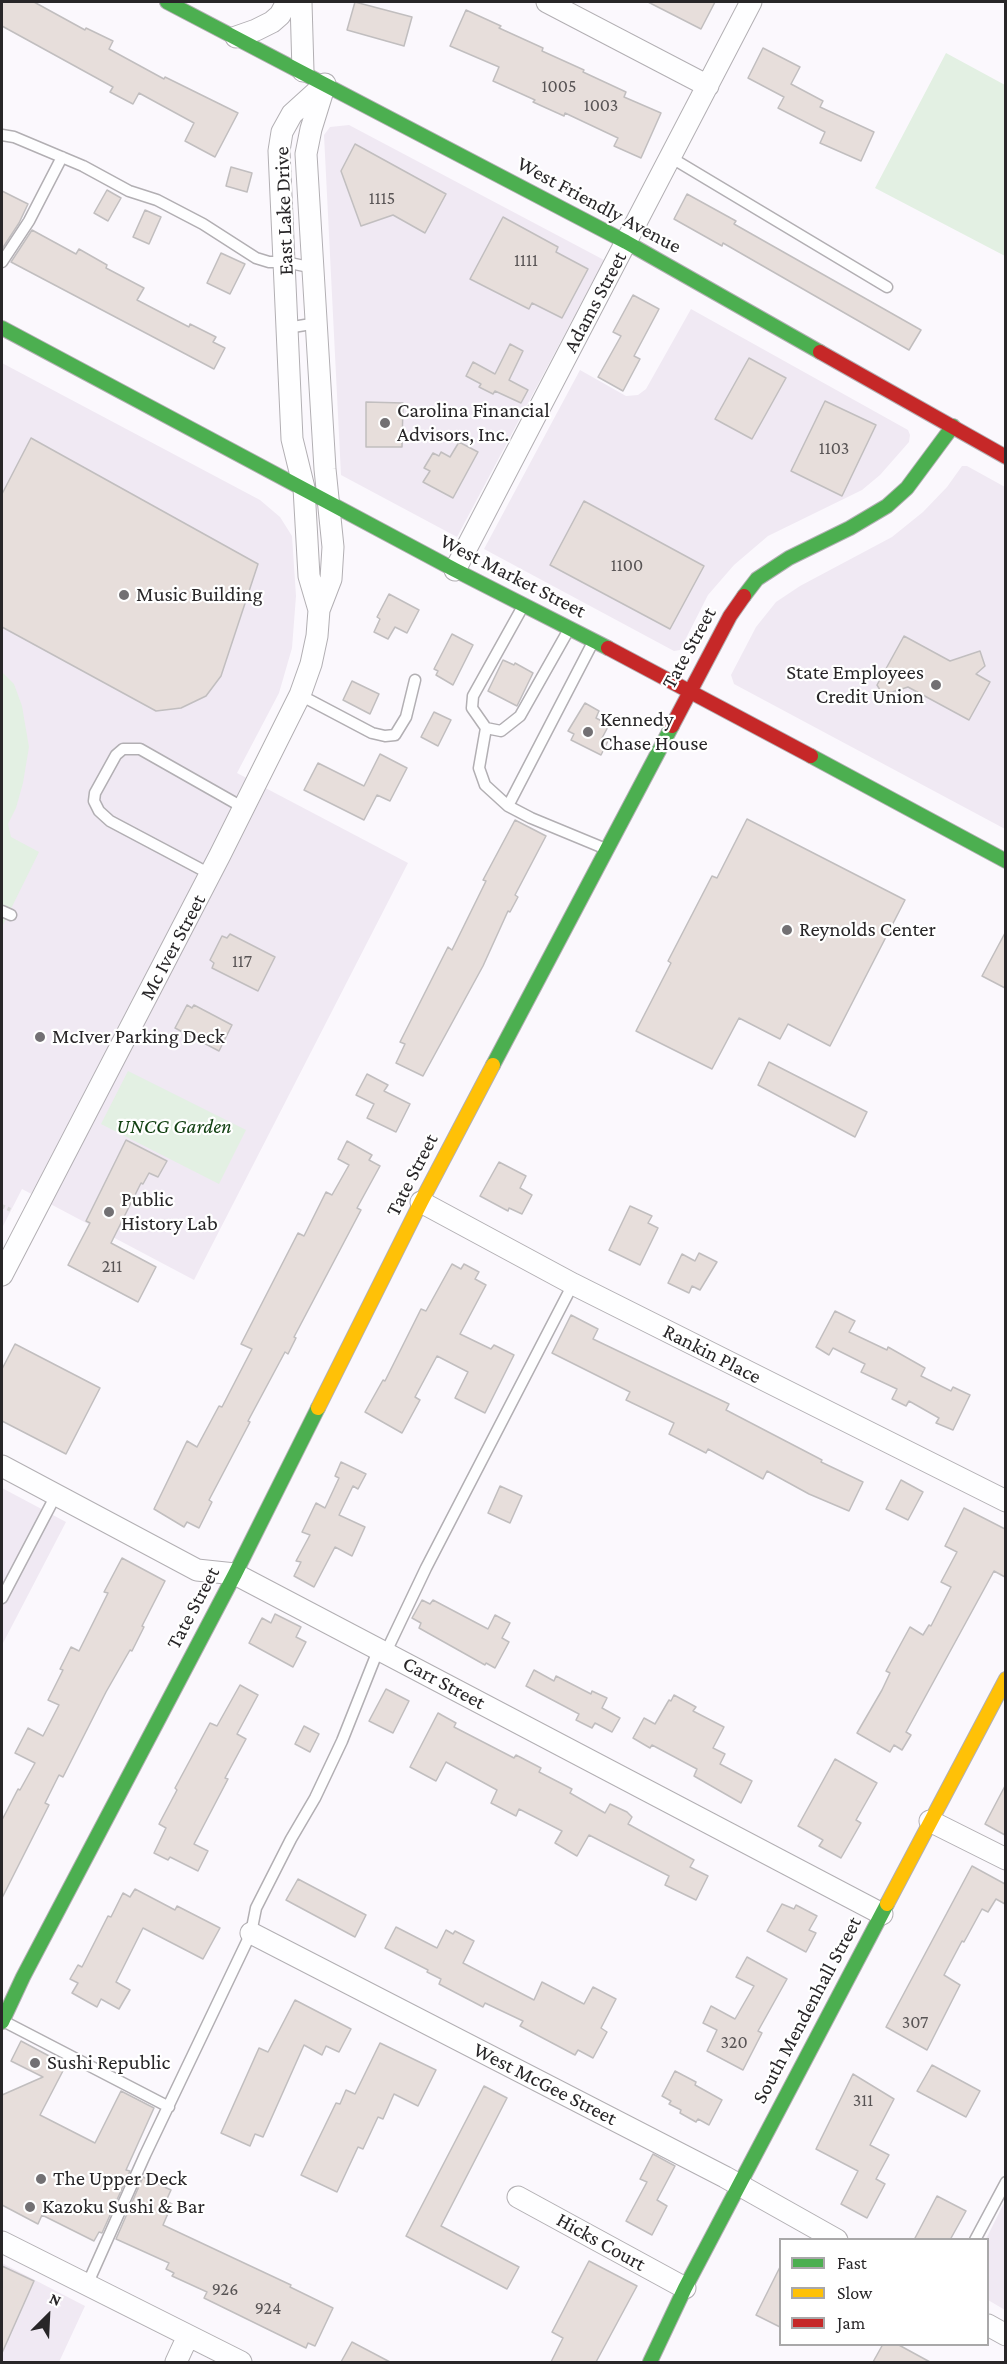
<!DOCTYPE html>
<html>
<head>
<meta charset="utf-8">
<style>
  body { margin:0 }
  #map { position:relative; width:1007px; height:2364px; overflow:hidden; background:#fbf8fd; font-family:"Crimson Pro",serif }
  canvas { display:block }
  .frame { position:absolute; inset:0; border:3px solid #282628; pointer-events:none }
  .legend { position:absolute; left:779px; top:2238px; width:210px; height:108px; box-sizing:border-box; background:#fff; border:2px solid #a9a8a9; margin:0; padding:8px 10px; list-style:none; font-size:18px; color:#282628 }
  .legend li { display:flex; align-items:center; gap:12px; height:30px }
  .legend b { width:30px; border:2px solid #a9a8a9 }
  .north { position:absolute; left:18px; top:2286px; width:60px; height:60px; -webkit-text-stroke:4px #fff; paint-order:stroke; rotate:24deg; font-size:16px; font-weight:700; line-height:24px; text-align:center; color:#282628 }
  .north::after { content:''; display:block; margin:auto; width:21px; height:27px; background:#282628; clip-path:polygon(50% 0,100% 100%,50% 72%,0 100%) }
</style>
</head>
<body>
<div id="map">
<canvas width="1007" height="2364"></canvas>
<div class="frame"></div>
<ul class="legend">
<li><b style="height:8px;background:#4caf50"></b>Fast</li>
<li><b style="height:8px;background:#ffc107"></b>Slow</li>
<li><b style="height:8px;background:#c62828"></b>Jam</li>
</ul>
<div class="north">N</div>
</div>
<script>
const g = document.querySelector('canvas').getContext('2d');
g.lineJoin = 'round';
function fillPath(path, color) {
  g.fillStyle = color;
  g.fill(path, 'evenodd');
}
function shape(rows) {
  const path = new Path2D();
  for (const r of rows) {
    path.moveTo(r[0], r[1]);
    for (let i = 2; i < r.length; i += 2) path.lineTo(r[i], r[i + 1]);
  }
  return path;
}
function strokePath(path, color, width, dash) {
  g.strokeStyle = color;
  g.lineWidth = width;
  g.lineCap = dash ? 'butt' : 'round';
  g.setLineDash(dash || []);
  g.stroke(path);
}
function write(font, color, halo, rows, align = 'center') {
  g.font = font + ' "Crimson Pro",serif';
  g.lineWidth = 4.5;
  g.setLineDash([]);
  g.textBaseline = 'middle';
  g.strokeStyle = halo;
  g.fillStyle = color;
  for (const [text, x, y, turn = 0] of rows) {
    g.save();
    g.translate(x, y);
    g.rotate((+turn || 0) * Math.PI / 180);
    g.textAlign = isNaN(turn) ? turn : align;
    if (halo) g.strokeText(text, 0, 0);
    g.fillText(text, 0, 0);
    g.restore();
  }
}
fillPath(shape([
  [349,125,604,260,457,537,341,475,324,135,330,127],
  [691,309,908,430,910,435,909,442,880,475,862,490,768,536,734,565,708,595,680,650,674,651,484,549,580,370,626,396,638,395,646,389],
  [2,363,260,500,280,517,292,536,296,596,292,648,279,693,237,773,408,863,194,1280,22,1189,2,1228],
  [962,466,967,466,1005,487,1005,829,734,684,731,675,756,627,776,602,800,586,892,537,923,512,947,487],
  [2,1488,66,1522,2,1645],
  [1005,2201,1005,2310,988,2300,988,2240,986,2239],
  [2,2263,85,2306,59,2362,2,2362]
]), '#f0e9f3');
fillPath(shape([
  [946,53,1005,85,1005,256,875,188],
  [2,672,14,684,22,706,29,747,23,783,16,808,8,824,11,837,39,852,2,927],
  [128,1071,246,1130,219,1184,101,1124]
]), '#e3f0e3');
const building = shape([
  [2,2,34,2,85,30,86,28,113,41,109,49,164,79,165,77,238,113,215,157,185,141,194,123,139,93,133,104,110,92,113,87,2,26,2,2],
  [355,2,412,17,404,46,347,30,355,2],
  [648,2,715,2,701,29,648,2],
  [466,10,501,26,499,28,543,48,542,51,584,70,583,72,626,92,624,97,661,113,641,158,614,146,618,138,565,113,564,116,533,102,535,100,493,81,499,67,450,46,466,10],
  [763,48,800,67,791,84,823,101,820,107,874,132,861,161,820,143,825,132,778,108,784,97,748,78,763,48],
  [355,144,446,194,425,233,393,215,361,226,341,171,355,144],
  [231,167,252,173,247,192,226,186,231,167],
  [107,190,121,198,108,221,94,213,107,190],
  [2,191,28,204,19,223,2,249,2,191],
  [687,194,736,221,734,224,921,330,909,350,723,243,722,246,674,219,687,194],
  [145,210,161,217,149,244,133,237,145,210],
  [503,217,558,247,556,252,588,269,562,318,532,303,529,309,470,279,503,217],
  [32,230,76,254,79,249,107,265,106,268,144,288,137,300,189,327,190,324,216,337,213,342,225,348,214,369,11,262,32,230],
  [221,253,245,264,230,294,207,283,221,253],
  [633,295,659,309,634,356,640,359,623,391,598,377,621,336,613,332,633,295],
  [510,344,523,351,509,380,528,390,521,403,495,391,493,394,479,387,481,384,466,376,473,362,495,374,510,344],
  [749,358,786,378,752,439,715,419,749,358],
  [825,401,876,425,842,496,791,471,825,401],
  [366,402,403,403,402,447,366,447,366,402],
  [31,438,258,564,221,676,206,696,181,708,156,711,2,627,2,494,31,438],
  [459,442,478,452,453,498,423,482,430,471,424,468,433,453,439,456,441,452,450,457,459,442],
  [584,501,704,566,670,629,550,565,584,501],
  [389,594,419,610,407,633,395,627,388,639,374,632,380,619,377,617,389,594],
  [452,634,473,645,453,685,436,675,438,671,434,669,452,634],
  [904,636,950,661,980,651,985,666,976,674,990,682,969,720,908,687,883,695,877,685,904,636],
  [503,660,514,665,515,663,533,673,517,706,488,691,503,660],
  [352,681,379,694,370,714,343,700,352,681],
  [585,703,599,711,596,718,609,725,602,738,608,741,601,755,571,740,574,734,568,731,585,703],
  [434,712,451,720,438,746,421,737,434,712],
  [380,754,407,768,390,801,377,795,364,820,304,790,318,763,364,786,380,754],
  [747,819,905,900,830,1046,788,1024,780,1039,739,1018,712,1069,636,1031,671,963,668,961,712,876,717,878,747,819],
  [515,820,546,836,515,895,518,897,510,912,508,911,483,966,423,1076,396,1063,405,1044,400,1042,448,947,452,950,486,881,483,880,515,820],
  [1005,933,1005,988,982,976,1005,933],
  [230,934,275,957,258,991,212,968,214,963,210,960,222,936,227,938,230,934],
  [187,1005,192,1008,194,1005,232,1025,219,1051,175,1028,187,1005],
  [769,1062,867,1112,855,1137,758,1085,769,1062],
  [367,1074,388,1085,384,1091,410,1104,396,1132,367,1118,374,1104,356,1095,367,1074],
  [126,1140,167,1161,158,1177,149,1173,143,1184,141,1183,111,1243,156,1267,138,1302,68,1265,90,1223,86,1221,126,1140],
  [347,1141,372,1155,369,1160,380,1166,357,1208,361,1210,294,1337,296,1338,288,1354,285,1352,248,1421,250,1422,209,1500,212,1502,199,1528,187,1522,184,1527,154,1509,187,1441,197,1447,219,1406,222,1407,252,1349,241,1344,298,1233,304,1236,326,1192,332,1195,349,1165,338,1159,347,1141],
  [499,1162,526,1176,520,1188,532,1195,522,1214,509,1208,508,1211,480,1196,499,1162],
  [630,1206,652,1216,648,1223,658,1228,640,1265,609,1250,630,1206],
  [699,1253,717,1262,700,1290,692,1286,689,1293,668,1283,682,1254,695,1261,699,1253],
  [452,1264,461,1269,464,1264,479,1272,475,1279,486,1285,460,1334,491,1349,494,1345,514,1355,485,1413,455,1398,468,1372,437,1356,415,1397,420,1400,402,1433,365,1412,383,1380,385,1381,421,1309,426,1311,452,1264],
  [835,1311,855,1321,849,1332,887,1350,888,1347,925,1368,921,1376,951,1391,953,1387,970,1395,953,1430,936,1423,939,1418,909,1401,906,1406,892,1399,897,1389,861,1372,865,1364,833,1348,829,1355,816,1347,835,1311],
  [571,1315,598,1329,593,1339,729,1404,726,1410,822,1460,821,1462,863,1482,849,1511,809,1494,767,1471,763,1479,708,1449,706,1453,669,1434,674,1423,626,1400,630,1392,552,1353,571,1315],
  [15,1344,100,1388,66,1454,2,1421,2,1369,15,1344],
  [341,1462,366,1474,358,1489,353,1486,339,1515,365,1527,352,1556,335,1547,314,1587,294,1576,301,1562,296,1561,310,1535,302,1532,316,1503,325,1508,339,1478,335,1476,341,1462],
  [901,1480,923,1492,908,1520,886,1509,901,1480],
  [500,1486,522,1496,510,1523,488,1513,500,1486],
  [964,1508,1005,1529,1005,1577,994,1571,906,1732,911,1735,902,1750,894,1745,890,1752,857,1733,882,1690,890,1673,886,1671,910,1627,923,1635,929,1625,931,1626,951,1587,941,1582,957,1552,945,1546,964,1508],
  [122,1558,165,1581,142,1626,144,1627,132,1651,130,1650,106,1692,63,1777,59,1775,45,1803,49,1805,2,1898,2,1820,18,1789,20,1790,35,1763,15,1753,28,1728,43,1736,59,1705,48,1700,63,1670,60,1669,71,1647,79,1651,108,1593,104,1592,122,1558],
  [422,1600,430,1604,433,1600,488,1629,495,1615,510,1623,502,1638,509,1642,495,1668,486,1663,485,1665,419,1628,421,1623,412,1618,422,1600],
  [275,1614,301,1627,296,1637,306,1642,293,1667,249,1643,262,1618,271,1623,275,1614],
  [534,1670,554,1681,556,1676,591,1694,592,1691,607,1698,602,1708,620,1718,612,1732,595,1723,592,1728,576,1720,579,1714,526,1686,534,1670],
  [240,1685,258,1695,237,1734,246,1739,225,1778,228,1779,194,1844,208,1851,198,1871,170,1857,168,1860,154,1853,166,1828,159,1824,177,1790,175,1788,210,1723,217,1726,240,1685],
  [386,1689,409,1701,393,1733,369,1721,386,1689],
  [674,1695,696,1707,693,1711,724,1727,713,1748,725,1754,720,1764,752,1781,741,1803,694,1776,697,1769,652,1745,650,1748,633,1738,644,1718,655,1724,669,1700,671,1701,674,1695],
  [438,1713,456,1723,454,1727,514,1758,516,1755,541,1768,539,1772,572,1789,570,1793,605,1813,610,1804,627,1812,632,1817,628,1824,694,1860,690,1867,708,1876,696,1900,665,1885,669,1876,589,1835,577,1856,555,1843,562,1831,519,1809,516,1816,491,1803,497,1790,446,1762,436,1781,410,1767,438,1713],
  [304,1726,319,1734,310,1752,295,1744,304,1726],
  [835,1759,877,1783,856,1820,861,1823,841,1858,819,1846,823,1840,798,1826,835,1759],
  [1005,1786,1005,1835,985,1824,1005,1786],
  [972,1866,1005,1884,1005,1904,996,1899,988,1912,982,1909,964,1942,962,1941,944,1975,960,1985,927,2050,886,2027,972,1866],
  [298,1879,366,1915,355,1937,286,1900,298,1879],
  [135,1889,175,1910,177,1906,220,1928,203,1959,143,1928,116,1982,130,1990,119,2009,101,1999,97,2007,72,1993,78,1983,70,1979,78,1965,82,1967,108,1916,111,1917,123,1893,130,1897,135,1889],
  [782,1904,794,1909,796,1905,817,1916,809,1930,816,1933,806,1952,767,1931,782,1904],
  [396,1927,437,1948,446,1930,453,1934,455,1931,474,1941,463,1963,534,2000,542,1982,584,2004,593,1987,616,1999,601,2028,607,2032,593,2058,578,2050,575,2055,520,2026,523,2021,485,2003,483,2007,439,1984,441,1979,427,1972,428,1970,385,1948,396,1927],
  [747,1957,787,1979,758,2031,762,2033,743,2070,707,2051,717,2030,703,2023,711,2006,735,2019,754,1986,736,1977,747,1957],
  [295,2000,351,2029,339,2052,326,2046,322,2055,304,2045,263,2137,255,2134,250,2146,221,2133,259,2048,268,2052,295,2000],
  [21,2041,66,2065,40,2115,95,2143,121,2091,154,2108,126,2170,130,2171,102,2233,99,2232,94,2241,42,2215,38,2224,2,2205,2,2095,43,2077,11,2061,21,2041],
  [380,2043,436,2070,418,2106,394,2094,383,2119,378,2117,363,2149,358,2147,337,2192,301,2175,336,2103,340,2104,346,2090,355,2094,380,2043],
  [932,2065,980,2091,966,2117,917,2091,932,2065],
  [675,2071,696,2082,695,2085,722,2100,709,2125,698,2119,696,2122,680,2113,681,2110,669,2104,671,2101,662,2096,675,2071],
  [853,2074,894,2099,870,2145,889,2155,876,2179,885,2184,867,2218,841,2204,858,2171,816,2149,853,2074],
  [484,2086,507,2098,441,2226,519,2267,507,2289,406,2236,484,2086],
  [653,2154,675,2166,657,2200,667,2206,652,2235,626,2221,647,2182,640,2179,653,2154],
  [143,2177,171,2190,166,2201,172,2204,163,2225,291,2285,290,2287,333,2308,315,2346,308,2343,306,2348,204,2298,207,2292,172,2276,174,2273,166,2269,169,2263,116,2239,143,2177],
  [937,2196,966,2211,950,2240,914,2240,937,2196],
  [589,2261,637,2286,596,2362,551,2362,563,2338,552,2332,589,2261],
  [2,2266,34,2281,2,2353,2,2266],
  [780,2267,780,2327,756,2315,780,2267],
  [352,2342,390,2362,341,2362,352,2342],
  [883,2344,897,2344,930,2362,873,2362,883,2344]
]);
fillPath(building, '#e7dedb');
strokePath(building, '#c1bebf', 1.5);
const lane = shape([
  [2,135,14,137,83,166,129,191,157,200,203,224,256,258,269,262,285,262,314,268],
  [670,157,887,287],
  [2,262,29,221,62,157],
  [287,328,317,323],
  [522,608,473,696,472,708,486,728,501,731,520,716,568,631],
  [300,695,372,733,385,736,395,735,406,717,415,680],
  [486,728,479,768,485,785,508,806,531,818,606,849],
  [508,806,592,644],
  [210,874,110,821,99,811,94,801,95,793,116,755,123,749,140,749,244,808],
  [2,911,11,915],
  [2,1598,56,1495],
  [386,1652,426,1568,573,1284],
  [5,2022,169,2107],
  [975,2240,1006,2182],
  [87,2285,145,2155,251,1933,256,1908,291,1839,315,1798,342,1741,379,1648]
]);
const street = shape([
  [301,2,303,71],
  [547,2,708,86],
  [236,37,256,30,272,22,280,15,287,2],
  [455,570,751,2],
  [319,610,309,576,304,488,292,439,279,151,282,132,292,114,324,85],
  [421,1202,573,1284,1006,1501],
  [2,1275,220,855,300,695,311,664,317,636,319,610,331,579,333,547,325,469,306,154,311,129,325,84],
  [2,1466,197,1570,235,1574,882,1914],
  [930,1821,1006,1859],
  [251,1933,725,2177,837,2240],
  [518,2197,685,2288],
  [2,2242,241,2362],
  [988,2325,1006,2335],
  [176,2362,188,2336]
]);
const fast = shape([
  [167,2,626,242,820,352],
  [2,328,455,570,608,648],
  [744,596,757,579,789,558,850,528,887,506,907,488,953,426],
  [811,756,1006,861],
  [493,1065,672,726],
  [2,2022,23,1977,235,1574,318,1408],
  [650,2362,685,2288,887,1904]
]);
const slow = shape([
  [318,1408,421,1202,493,1065],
  [887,1904,1006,1679]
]);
const jam = shape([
  [820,352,1006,457],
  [608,648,811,756],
  [672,726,730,616,744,596]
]);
strokePath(lane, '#b2afb3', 13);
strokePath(street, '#b2afb3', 23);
strokePath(fast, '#b2afb3', 16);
strokePath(slow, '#b2afb3', 16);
strokePath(jam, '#b2afb3', 16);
strokePath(shape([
  [2,1206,13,1211]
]), '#dcdbdc', 4, [3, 3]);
strokePath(lane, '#fefeff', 10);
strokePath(street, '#fefeff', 21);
strokePath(fast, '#4caf50', 14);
strokePath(slow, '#ffc107', 14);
strokePath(jam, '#c62828', 14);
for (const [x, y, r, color] of [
  [385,423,6,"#727073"],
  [124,595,6,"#727073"],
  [936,685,6,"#727073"],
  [588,732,6,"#727073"],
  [787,930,6,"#727073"],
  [40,1037,6,"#727073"],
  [109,1212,6,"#727073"],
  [35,2063,6,"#727073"],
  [41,2179,6,"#727073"],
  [30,2207,6,"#727073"]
]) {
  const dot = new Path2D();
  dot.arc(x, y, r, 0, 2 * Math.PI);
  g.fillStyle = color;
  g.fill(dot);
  strokePath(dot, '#fff', 2);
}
write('18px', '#585455', null, [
  ["1005",559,86],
  ["1003",601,105],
  ["1115",382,198],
  ["1111",526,260],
  ["1103",834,448],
  ["1100",627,565],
  ["117",242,961],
  ["211",112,1266],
  ["307",915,2022],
  ["320",734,2042],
  ["311",863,2100],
  ["926",225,2289],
  ["924",268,2308]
]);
write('21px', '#282628', '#fff', [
  ["West Friendly Avenue",599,205,28],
  ["East Lake Drive",284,211,-92],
  ["Adams Street",595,302,-62],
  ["West Market Street",513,576,27],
  ["Tate Street",689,648,-61],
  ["Mc Iver Street",173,947,-62],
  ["Tate Street",412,1175,-63],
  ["Rankin Place",712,1354,27],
  ["Tate Street",193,1608,-62],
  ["Carr Street",444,1683,28],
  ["South Mendenhall Street",807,2010,-62],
  ["West McGee Street",545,2084,27],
  ["Hicks Court",601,2242,29]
]);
write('21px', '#282628', '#fff', [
  ["Carolina Financial",397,411],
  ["Advisors, Inc.",397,435],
  ["Music Building",136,595],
  ["State Employees",924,673,"right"],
  ["Credit Union",924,697,"right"],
  ["Kennedy",600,720],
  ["Chase House",600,744],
  ["Reynolds Center",799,930],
  ["McIver Parking Deck",52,1037],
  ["Public",121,1200],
  ["History Lab",121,1224],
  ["Sushi Republic",47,2063],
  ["The Upper Deck",53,2179],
  ["Kazoku Sushi & Bar",42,2207]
], 'left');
write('italic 21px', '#0f3f0f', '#fff', [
  ["UNCG Garden",174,1127]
]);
</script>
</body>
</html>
